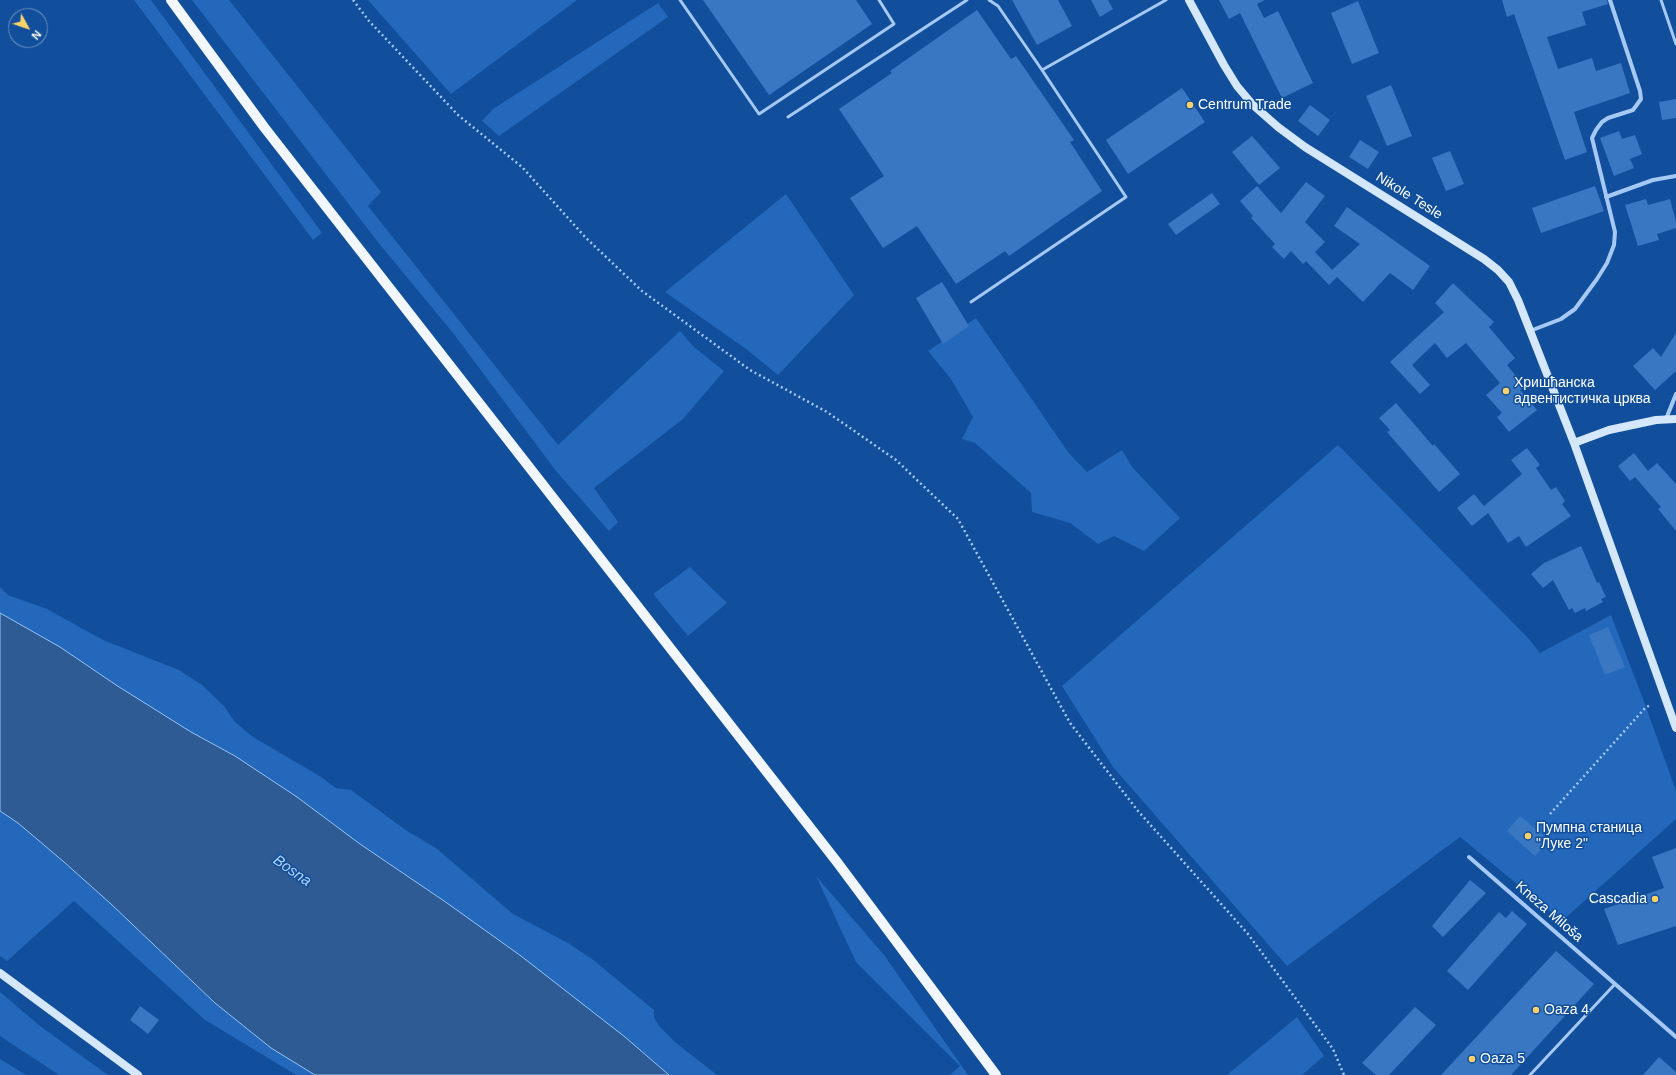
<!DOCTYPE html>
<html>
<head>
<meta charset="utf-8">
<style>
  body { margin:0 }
  #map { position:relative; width:1676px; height:1075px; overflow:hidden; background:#114e9b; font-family:Helvetica,sans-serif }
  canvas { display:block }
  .north { position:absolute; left:8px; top:8px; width:40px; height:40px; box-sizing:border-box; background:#114e9b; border:1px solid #7095c3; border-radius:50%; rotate:130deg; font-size:11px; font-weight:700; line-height:16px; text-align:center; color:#fff }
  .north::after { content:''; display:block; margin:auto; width:14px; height:18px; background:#ffd268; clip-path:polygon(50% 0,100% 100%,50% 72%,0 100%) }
</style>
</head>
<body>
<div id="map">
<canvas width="1676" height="1075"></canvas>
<div class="north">N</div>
</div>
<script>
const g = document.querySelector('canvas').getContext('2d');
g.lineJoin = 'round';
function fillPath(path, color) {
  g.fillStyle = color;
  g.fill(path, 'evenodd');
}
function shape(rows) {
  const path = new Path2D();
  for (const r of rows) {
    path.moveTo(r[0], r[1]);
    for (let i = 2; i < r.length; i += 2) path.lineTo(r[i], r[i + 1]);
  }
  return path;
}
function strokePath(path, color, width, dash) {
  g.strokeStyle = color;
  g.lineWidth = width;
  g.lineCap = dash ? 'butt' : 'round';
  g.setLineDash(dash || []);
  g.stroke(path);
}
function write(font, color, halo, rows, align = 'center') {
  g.font = font + ' Helvetica,sans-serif';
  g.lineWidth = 3;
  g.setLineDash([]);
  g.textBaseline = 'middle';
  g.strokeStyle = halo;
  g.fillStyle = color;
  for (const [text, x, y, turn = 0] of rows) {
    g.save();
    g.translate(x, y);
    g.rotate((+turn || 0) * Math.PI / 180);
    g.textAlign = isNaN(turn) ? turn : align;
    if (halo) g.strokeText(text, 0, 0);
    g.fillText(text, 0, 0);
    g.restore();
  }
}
fillPath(shape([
  [134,0,151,0,322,233,313,240],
  [192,0,229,0,381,192,368,206,558,445,680,331,694,347,724,371,683,419,594,488,618,522,609,531,556,471,453,333,377,241],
  [368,0,577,0,451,94],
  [658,3,668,17,499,136,482,121,493,109],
  [786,194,854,295,778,375,746,349,665,292],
  [976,318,1068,452,1087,472,1122,450,1132,467,1180,518,1144,551,1114,536,1098,544,1070,523,1032,512,1031,493,975,443,962,439,973,417,951,379,928,351],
  [1338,445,1528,638,1540,653,1611,615,1646,707,1676,791,1676,819,1562,921,1460,837,1287,966,1113,767,1062,686],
  [690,567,727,603,688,636,653,594],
  [0,587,8,595,47,609,103,640,179,670,202,685,224,706,235,722,253,737,318,775,336,788,351,790,407,831,436,848,513,914,568,943,592,959,654,1010,654,1017,659,1026,675,1042,717,1075,669,1075,625,1037,447,903,360,844,297,797,235,756,191,732,116,685,60,647,0,613],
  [0,811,18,823,64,862,111,904,215,1003,271,1048,315,1075,296,1075,205,1020,74,901,7,961,0,956],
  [816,876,884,955,968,1075,950,1075,960,1066,856,962],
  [0,992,40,1026,108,1075,59,1075,0,1036],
  [1297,1017,1324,1056,1302,1075,1227,1075],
  [0,1059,26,1075,0,1075]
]), '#2368ba');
const water = shape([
  [0,613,60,647,116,685,191,732,235,756,297,797,360,844,447,903,521,956,625,1037,669,1075,315,1075,271,1048,215,1003,111,904,64,862,18,823,0,811,0,613]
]);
fillPath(water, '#2f5b94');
strokePath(water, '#96c4f8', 1);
fillPath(shape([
  [703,0,856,0,872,24,769,95],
  [1012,0,1058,0,1072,26,1037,45],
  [1091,0,1108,0,1113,9,1100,17],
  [1219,0,1265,0,1257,4,1264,18,1278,11,1313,83,1282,98,1240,13,1229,19],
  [1502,0,1607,0,1608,4,1582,12,1586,25,1547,37,1558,69,1592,58,1596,71,1621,63,1630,93,1574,112,1587,152,1565,160,1514,14,1507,17],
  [1358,1,1379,53,1352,64,1331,13],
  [977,10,1011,59,1016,56,1074,140,1070,142,1102,191,1009,256,1005,251,956,284,917,226,883,248,850,198,884,176,839,109,892,73,890,71],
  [1391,85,1412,136,1387,146,1366,96],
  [1182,88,1205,122,1128,174,1106,140],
  [1676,99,1676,118,1662,120,1659,102],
  [1310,105,1330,120,1318,136,1298,121],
  [1619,131,1622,139,1635,135,1642,154,1630,159,1634,168,1614,176,1600,138],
  [1252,136,1280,168,1259,185,1232,152],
  [1360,140,1379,152,1368,169,1349,157],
  [1450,151,1464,184,1446,191,1432,158],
  [1306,182,1325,196,1305,222,1325,242,1315,252,1332,270,1360,244,1334,226,1347,207,1430,266,1413,290,1390,273,1363,302,1337,277,1329,285,1306,261,1303,264,1291,251,1284,259,1272,247,1275,244,1251,218,1253,216,1240,201,1257,186,1281,213],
  [1595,186,1604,211,1541,233,1532,208],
  [1212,193,1220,204,1176,235,1168,224],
  [1646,199,1648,205,1670,199,1676,222,1676,228,1657,234,1659,240,1638,246,1625,205],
  [942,282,969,326,943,344,916,298],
  [1453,283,1494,322,1489,327,1515,358,1507,365,1525,387,1520,390,1537,410,1509,432,1497,417,1502,413,1486,395,1500,383,1466,343,1447,358,1435,343,1412,365,1430,385,1420,394,1390,362,1444,312,1435,303],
  [1676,333,1676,371,1655,390,1633,366,1653,348,1661,357],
  [1396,403,1433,446,1434,444,1460,474,1439,492,1387,432,1390,430,1379,418],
  [1527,448,1540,465,1536,468,1551,490,1556,487,1565,501,1562,504,1571,516,1526,547,1519,536,1508,543,1488,513,1472,526,1457,508,1474,494,1484,506,1522,474,1511,460],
  [1634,453,1648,471,1657,463,1676,484,1676,531,1658,509,1661,507,1635,477,1630,481,1618,466],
  [1581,546,1597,583,1599,582,1606,597,1601,599,1603,602,1586,611,1585,608,1575,613,1572,608,1569,610,1553,580,1543,588,1531,574,1544,563],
  [1608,627,1625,667,1605,675,1589,635],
  [1520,816,1549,840,1535,856,1507,831],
  [1676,848,1676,926,1618,945,1604,909,1664,888,1652,857],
  [1470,880,1486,893,1443,937,1432,926],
  [1512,911,1527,924,1468,990,1447,971,1499,912,1506,918],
  [1556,951,1594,984,1511,1075,1441,1075],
  [140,1006,159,1020,148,1034,130,1020],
  [1415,1007,1436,1025,1389,1075,1376,1075,1362,1063],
  [1659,1057,1676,1072,1676,1075,1643,1075]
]), '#3977c3');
strokePath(shape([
  [353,0,369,21,458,115,522,167,586,238,642,291,750,370,827,412,896,460,958,519,1070,723,1138,811,1248,934,1333,1049,1344,1075],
  [1550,814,1646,707,1651,705]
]), '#a5c9f4', 2.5, [2, 3]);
strokePath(shape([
  [680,0,759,114,894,24,879,0],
  [989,0,998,6,1042,70,1166,0],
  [1661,0,1676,44],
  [788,117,967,0],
  [971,302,1126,197,1042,70],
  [1530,1075,1615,984]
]), '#a5c9f4', 3);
strokePath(shape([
  [1606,197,1653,180,1676,176],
  [1530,331,1561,319,1575,309,1597,279,1607,263,1614,245,1615,232,1592,138,1596,130,1602,122,1608,118,1633,110,1641,99,1640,91,1610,0],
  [1666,419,1676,394],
  [1469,857,1676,1037]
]), '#a5c9f4', 4);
strokePath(shape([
  [1189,0,1224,65,1237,86,1253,105,1278,127,1305,147,1484,259,1498,270,1509,282,1518,300,1574,443,1676,728],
  [1574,443,1609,430,1656,420,1676,419],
  [0,973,138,1075]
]), '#d5e7fd', 8);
strokePath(shape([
  [171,0,264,127,837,862,996,1075]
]), '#f2f7ff', 10);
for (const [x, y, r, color] of [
  [1190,105,4,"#ffd268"],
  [1506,391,4,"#ffd268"],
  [1528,836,4,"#ffd268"],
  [1655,899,4,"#ffd268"],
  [1536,1010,4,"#ffd268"],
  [1472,1059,4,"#ffd268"]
]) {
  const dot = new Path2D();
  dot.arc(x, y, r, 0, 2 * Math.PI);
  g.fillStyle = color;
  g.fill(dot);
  strokePath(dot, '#114e9b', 1.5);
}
write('14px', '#fff', '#114e9b', [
  ["Centrum Trade",1198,105],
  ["Хришћанска",1514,383],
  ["адвентистичка црква",1514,399],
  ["Пумпна станица",1536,828],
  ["\"Луке 2\"",1536,844],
  ["Cascadia",1647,899,"right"],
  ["Oaza 4",1544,1010],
  ["Oaza 5",1480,1059]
], 'left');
write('14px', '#fff', '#114e9b', [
  ["Nikole Tesle",1409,196,32],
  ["Kneza Miloša",1549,912,41]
]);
write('italic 15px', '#b1d3fb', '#114e9b', [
  ["Bosna",292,871,35]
]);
</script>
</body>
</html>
